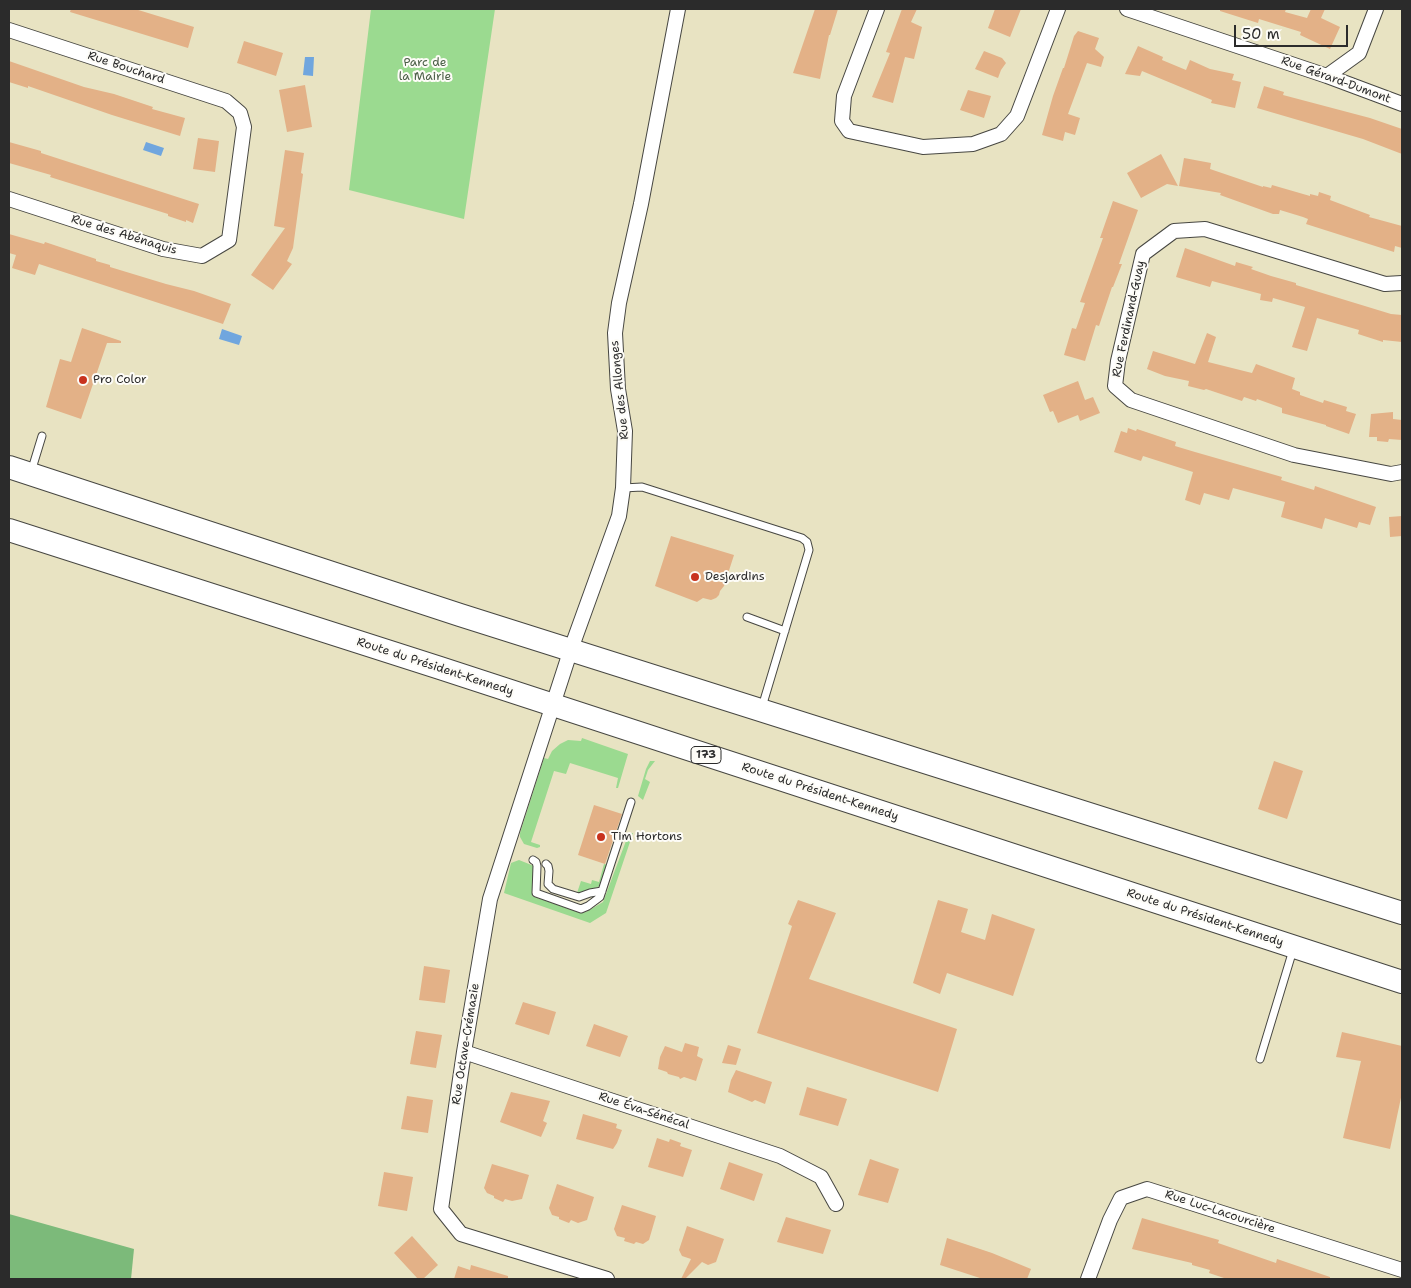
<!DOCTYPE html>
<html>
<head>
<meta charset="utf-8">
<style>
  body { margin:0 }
  #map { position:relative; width:1411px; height:1288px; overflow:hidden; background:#e8e3c2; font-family:"Shantell Sans",sans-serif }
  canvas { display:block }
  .frame { position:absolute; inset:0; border:10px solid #2b2b2b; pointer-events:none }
  .scale { position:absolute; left:1234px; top:25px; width:114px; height:22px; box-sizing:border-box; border:2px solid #2b2b2b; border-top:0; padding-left:6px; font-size:15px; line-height:18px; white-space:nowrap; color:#2b2b2b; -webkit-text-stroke:4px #fdfcf7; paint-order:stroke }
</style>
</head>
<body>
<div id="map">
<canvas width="1411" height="1288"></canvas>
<div class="frame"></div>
<div class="scale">50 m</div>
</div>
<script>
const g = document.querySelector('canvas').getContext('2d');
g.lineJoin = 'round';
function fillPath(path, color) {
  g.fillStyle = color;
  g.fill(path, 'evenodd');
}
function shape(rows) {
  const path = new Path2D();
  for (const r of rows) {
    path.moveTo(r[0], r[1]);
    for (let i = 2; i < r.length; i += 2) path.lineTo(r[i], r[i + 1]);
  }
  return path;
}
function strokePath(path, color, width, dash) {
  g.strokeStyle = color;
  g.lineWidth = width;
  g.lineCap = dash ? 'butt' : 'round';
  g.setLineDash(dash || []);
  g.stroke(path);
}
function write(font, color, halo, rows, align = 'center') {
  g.font = font + ' "Shantell Sans",sans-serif';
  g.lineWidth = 4;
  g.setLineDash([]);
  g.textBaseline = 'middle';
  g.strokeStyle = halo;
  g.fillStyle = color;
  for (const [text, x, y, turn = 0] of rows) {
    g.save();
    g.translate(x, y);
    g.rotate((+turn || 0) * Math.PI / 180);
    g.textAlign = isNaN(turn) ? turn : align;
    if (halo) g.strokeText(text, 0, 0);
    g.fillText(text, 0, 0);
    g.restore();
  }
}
fillPath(shape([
  [371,9,495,9,464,219,349,190],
  [582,738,628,754,618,788,616,788,618,778,570,763,566,774,554,771,531,842,540,845,540,847,537,848,524,844,520,837,520,833,544,758,548,759,552,751,560,744,568,740,581,741],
  [650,761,655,761,648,770,645,779,650,782,643,800,638,796,646,769],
  [629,833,633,833,606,913,590,923,504,893,511,863,519,860,534,866,532,896,580,913,586,912,603,902],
  [604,864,608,865,600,886,582,893,577,893,581,881,591,884,592,880,599,882]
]), '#9bda90');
fillPath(shape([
  [9,1214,134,1249,131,1279,9,1279]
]), '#7cba7a');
fillPath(shape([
  [305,57,314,57,313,76,303,75],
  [146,142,164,148,161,156,143,150],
  [222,329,242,336,239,345,219,339]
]), '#70a6de');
fillPath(shape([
  [71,9,135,9,194,27,188,48,70,12],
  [815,9,838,9,830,35,829,35,820,79,793,73],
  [902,9,917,9,911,22,922,27,914,59,905,57,893,103,872,97,890,53,886,52],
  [995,9,1021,9,1010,37,988,28],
  [1220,9,1286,9,1285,12,1307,18,1311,9,1325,9,1321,18,1340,27,1330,49,1300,35,1301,32,1259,19,1258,23,1220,11],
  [1078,31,1099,38,1095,49,1104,57,1101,67,1087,63,1068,114,1080,118,1075,135,1065,132,1063,141,1042,135,1053,96,1063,68,1064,68,1074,36],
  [244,41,283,53,276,76,237,63],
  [1138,46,1163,57,1162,60,1186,70,1190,60,1210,69,1234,74,1232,80,1241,82,1235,108,1211,103,1212,100,1142,71,1140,76,1125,74],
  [984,51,1002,58,1006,63,1001,70,998,78,975,69],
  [9,61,84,87,114,94,153,107,152,109,185,118,180,136,112,115,28,86,28,88,9,82],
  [305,85,312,127,287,132,279,90],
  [1264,86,1284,92,1283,95,1370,118,1402,129,1402,154,1363,139,1257,108],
  [968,90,991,96,984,118,960,110],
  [198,138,219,141,215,172,193,169],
  [9,142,41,151,41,153,199,204,193,223,186,220,186,222,168,216,168,214,50,177,51,175,9,163],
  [285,150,304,153,301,173,303,174,293,248,287,261,292,264,273,290,251,275,285,228,274,226],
  [1161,154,1178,186,1167,184,1141,198,1127,173],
  [1184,158,1211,163,1210,169,1263,187,1263,186,1271,188,1272,185,1310,196,1310,194,1318,196,1319,192,1331,196,1330,200,1370,215,1369,217,1402,226,1402,248,1395,246,1394,252,1306,224,1308,219,1303,217,1280,210,1279,214,1273,214,1220,195,1221,193,1179,186],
  [1113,201,1138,210,1119,264,1122,264,1113,287,1112,287,1099,326,1096,325,1085,361,1064,355,1072,328,1076,329,1085,303,1080,302,1103,238,1100,238],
  [9,234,44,244,45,242,96,259,96,261,110,265,110,267,166,284,194,291,231,304,223,324,39,264,35,275,12,268,16,255,9,253],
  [1185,248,1235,266,1236,262,1253,267,1251,269,1271,276,1296,283,1296,285,1391,314,1402,315,1402,342,1383,340,1383,342,1358,334,1359,330,1317,318,1307,351,1292,347,1305,307,1273,298,1272,302,1260,300,1261,294,1212,281,1210,287,1176,277],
  [82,328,121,341,121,343,107,343,81,419,46,407,60,359,71,362],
  [1207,333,1216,337,1208,362,1252,373,1256,364,1295,378,1292,389,1300,392,1300,395,1323,403,1324,400,1347,407,1346,411,1356,414,1349,434,1326,426,1326,425,1282,413,1282,408,1257,399,1256,401,1244,397,1242,401,1206,389,1204,390,1188,386,1189,381,1165,376,1147,369,1153,351,1195,364],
  [1078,381,1085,400,1093,397,1100,413,1080,421,1078,415,1058,423,1053,411,1050,412,1043,395],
  [1393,412,1393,419,1402,420,1402,440,1389,439,1388,442,1377,441,1377,437,1369,437,1371,414],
  [1128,428,1136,431,1137,429,1176,442,1175,446,1195,452,1282,477,1281,480,1314,490,1315,486,1376,507,1370,525,1359,522,1357,528,1325,518,1322,529,1281,517,1285,502,1233,488,1229,500,1204,493,1200,505,1185,500,1193,472,1143,456,1141,461,1114,452,1121,431,1127,433],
  [1402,516,1402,536,1390,537,1389,517],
  [671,536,734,555,724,586,720,591,719,595,716,598,711,600,703,598,697,602,655,586],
  [1274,761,1303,771,1287,819,1258,809],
  [594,805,622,814,605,864,578,855],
  [798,900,836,913,809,979,957,1029,938,1092,757,1033,792,926,788,924],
  [938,900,968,909,961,932,985,940,992,914,1035,929,1013,996,947,973,940,994,913,983],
  [424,966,450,970,445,1003,419,1000],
  [523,1002,556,1012,549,1035,515,1024],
  [594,1024,628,1036,620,1057,586,1046],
  [416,1031,442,1035,436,1068,410,1064],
  [1342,1032,1402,1046,1402,1093,1390,1149,1343,1138,1361,1061,1336,1057],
  [685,1043,699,1047,697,1056,703,1059,696,1081,684,1077,680,1079,679,1077,668,1074,667,1072,658,1069,660,1057,665,1046,682,1052],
  [728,1045,741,1049,736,1065,722,1063],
  [736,1070,772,1082,765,1104,755,1100,752,1102,728,1092,731,1080],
  [807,1087,847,1099,838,1126,799,1115],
  [511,1092,550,1101,543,1121,547,1123,541,1137,500,1122],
  [407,1096,433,1100,428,1133,401,1129],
  [583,1114,617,1124,616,1128,622,1130,617,1143,613,1149,576,1139],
  [657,1138,669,1142,670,1139,681,1143,680,1146,692,1150,683,1177,648,1167],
  [870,1159,899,1169,888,1203,858,1195],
  [729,1162,763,1174,754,1201,720,1189],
  [492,1164,529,1175,522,1199,512,1201,505,1199,503,1202,494,1198,494,1196,487,1193,484,1188],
  [384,1172,413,1177,407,1211,378,1206],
  [557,1184,594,1197,587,1220,578,1223,571,1220,569,1223,559,1219,559,1217,552,1215,549,1208],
  [622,1205,656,1216,649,1240,643,1244,636,1242,634,1244,624,1241,625,1238,617,1236,614,1229],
  [786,1217,831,1230,823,1254,777,1242],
  [1142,1218,1219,1240,1218,1243,1276,1263,1277,1259,1330,1277,1330,1279,1227,1279,1209,1273,1210,1270,1192,1265,1192,1263,1132,1249],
  [687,1226,724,1239,716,1262,708,1265,702,1262,685,1279,681,1279,691,1259,682,1256,679,1250],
  [412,1236,438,1265,423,1279,418,1279,394,1253],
  [947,1238,992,1253,1031,1269,1027,1279,983,1279,940,1265],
  [471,1265,508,1276,508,1279,454,1279,458,1266,470,1270]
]), '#e3b187');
const lane = shape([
  [31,472,42,436],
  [623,488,642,487,802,538,807,542,809,550,762,707],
  [747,617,785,631],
  [533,860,536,862,537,866,536,893,581,909,588,906,600,897,631,802],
  [546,864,548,866,549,871,548,884,553,889,579,897,590,893,602,891],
  [1260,1059,1293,950]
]);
const street = shape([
  [877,9,844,96,842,121,849,131,923,147,973,144,1001,134,1017,116,1058,9],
  [1127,9,1327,76,1402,104],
  [9,30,226,101,240,113,244,127,229,240,202,256,163,249,9,199],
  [1327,76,1359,53,1376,9],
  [1402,283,1385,284,1205,229,1174,231,1143,254,1118,361,1115,386,1131,400,1294,455,1391,474,1402,472],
  [464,1052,780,1156,821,1177,836,1204],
  [607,1279,461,1234,441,1209,464,1052,490,899,571,649,619,516,623,488,625,431,618,389,615,333,619,303,641,204,678,9],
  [1088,1279,1110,1220,1121,1198,1147,1189,1402,1270]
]);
const primary = shape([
  [9,467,460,615,1402,913],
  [9,530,440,668,1402,982]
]);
strokePath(lane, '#474742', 9);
strokePath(street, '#474742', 16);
strokePath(primary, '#474742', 24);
strokePath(lane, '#fff', 7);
strokePath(street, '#fff', 14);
strokePath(primary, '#fff', 22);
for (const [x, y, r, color] of [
  [83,380,5,"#c8321e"],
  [695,577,5,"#c8321e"],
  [601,837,5,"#c8321e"]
]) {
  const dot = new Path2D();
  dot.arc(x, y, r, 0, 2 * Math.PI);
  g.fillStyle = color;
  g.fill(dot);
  strokePath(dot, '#fdfcf7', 2);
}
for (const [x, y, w] of [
  [706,755,30]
]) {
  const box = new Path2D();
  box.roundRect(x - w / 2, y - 8.5, w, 17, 4);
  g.fillStyle = '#fdfcf7';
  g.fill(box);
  strokePath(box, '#2b2b2b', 1);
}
write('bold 11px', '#2b2b2b', null, [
  ["173",706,755]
]);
write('12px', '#4d6049', '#fdfcf7', [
  ["Parc de",425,63],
  ["la Mairie",425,77]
]);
write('12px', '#2b2b2b', '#fdfcf7', [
  ["Rue Bouchard",126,68,18],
  ["Rue Gérard-Dumont",1336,80,20],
  ["Rue des Abénaquis",124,235,17],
  ["Rue Ferdinand-Guay",1129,319,-78],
  ["Rue des Allonges",620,390,-96],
  ["Route du Président-Kennedy",435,667,18],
  ["Route du Président-Kennedy",820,792,18],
  ["Route du Président-Kennedy",1205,918,18],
  ["Rue Octave-Crémazie",466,1044,-81],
  ["Rue Éva-Sénécal",644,1111,18],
  ["Rue Luc-Lacourcière",1220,1212,18]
]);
write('12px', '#2b2b2b', '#fdfcf7', [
  ["Pro Color",93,380],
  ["Desjardins",705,577],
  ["Tim Hortons",611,837]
], 'left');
</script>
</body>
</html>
